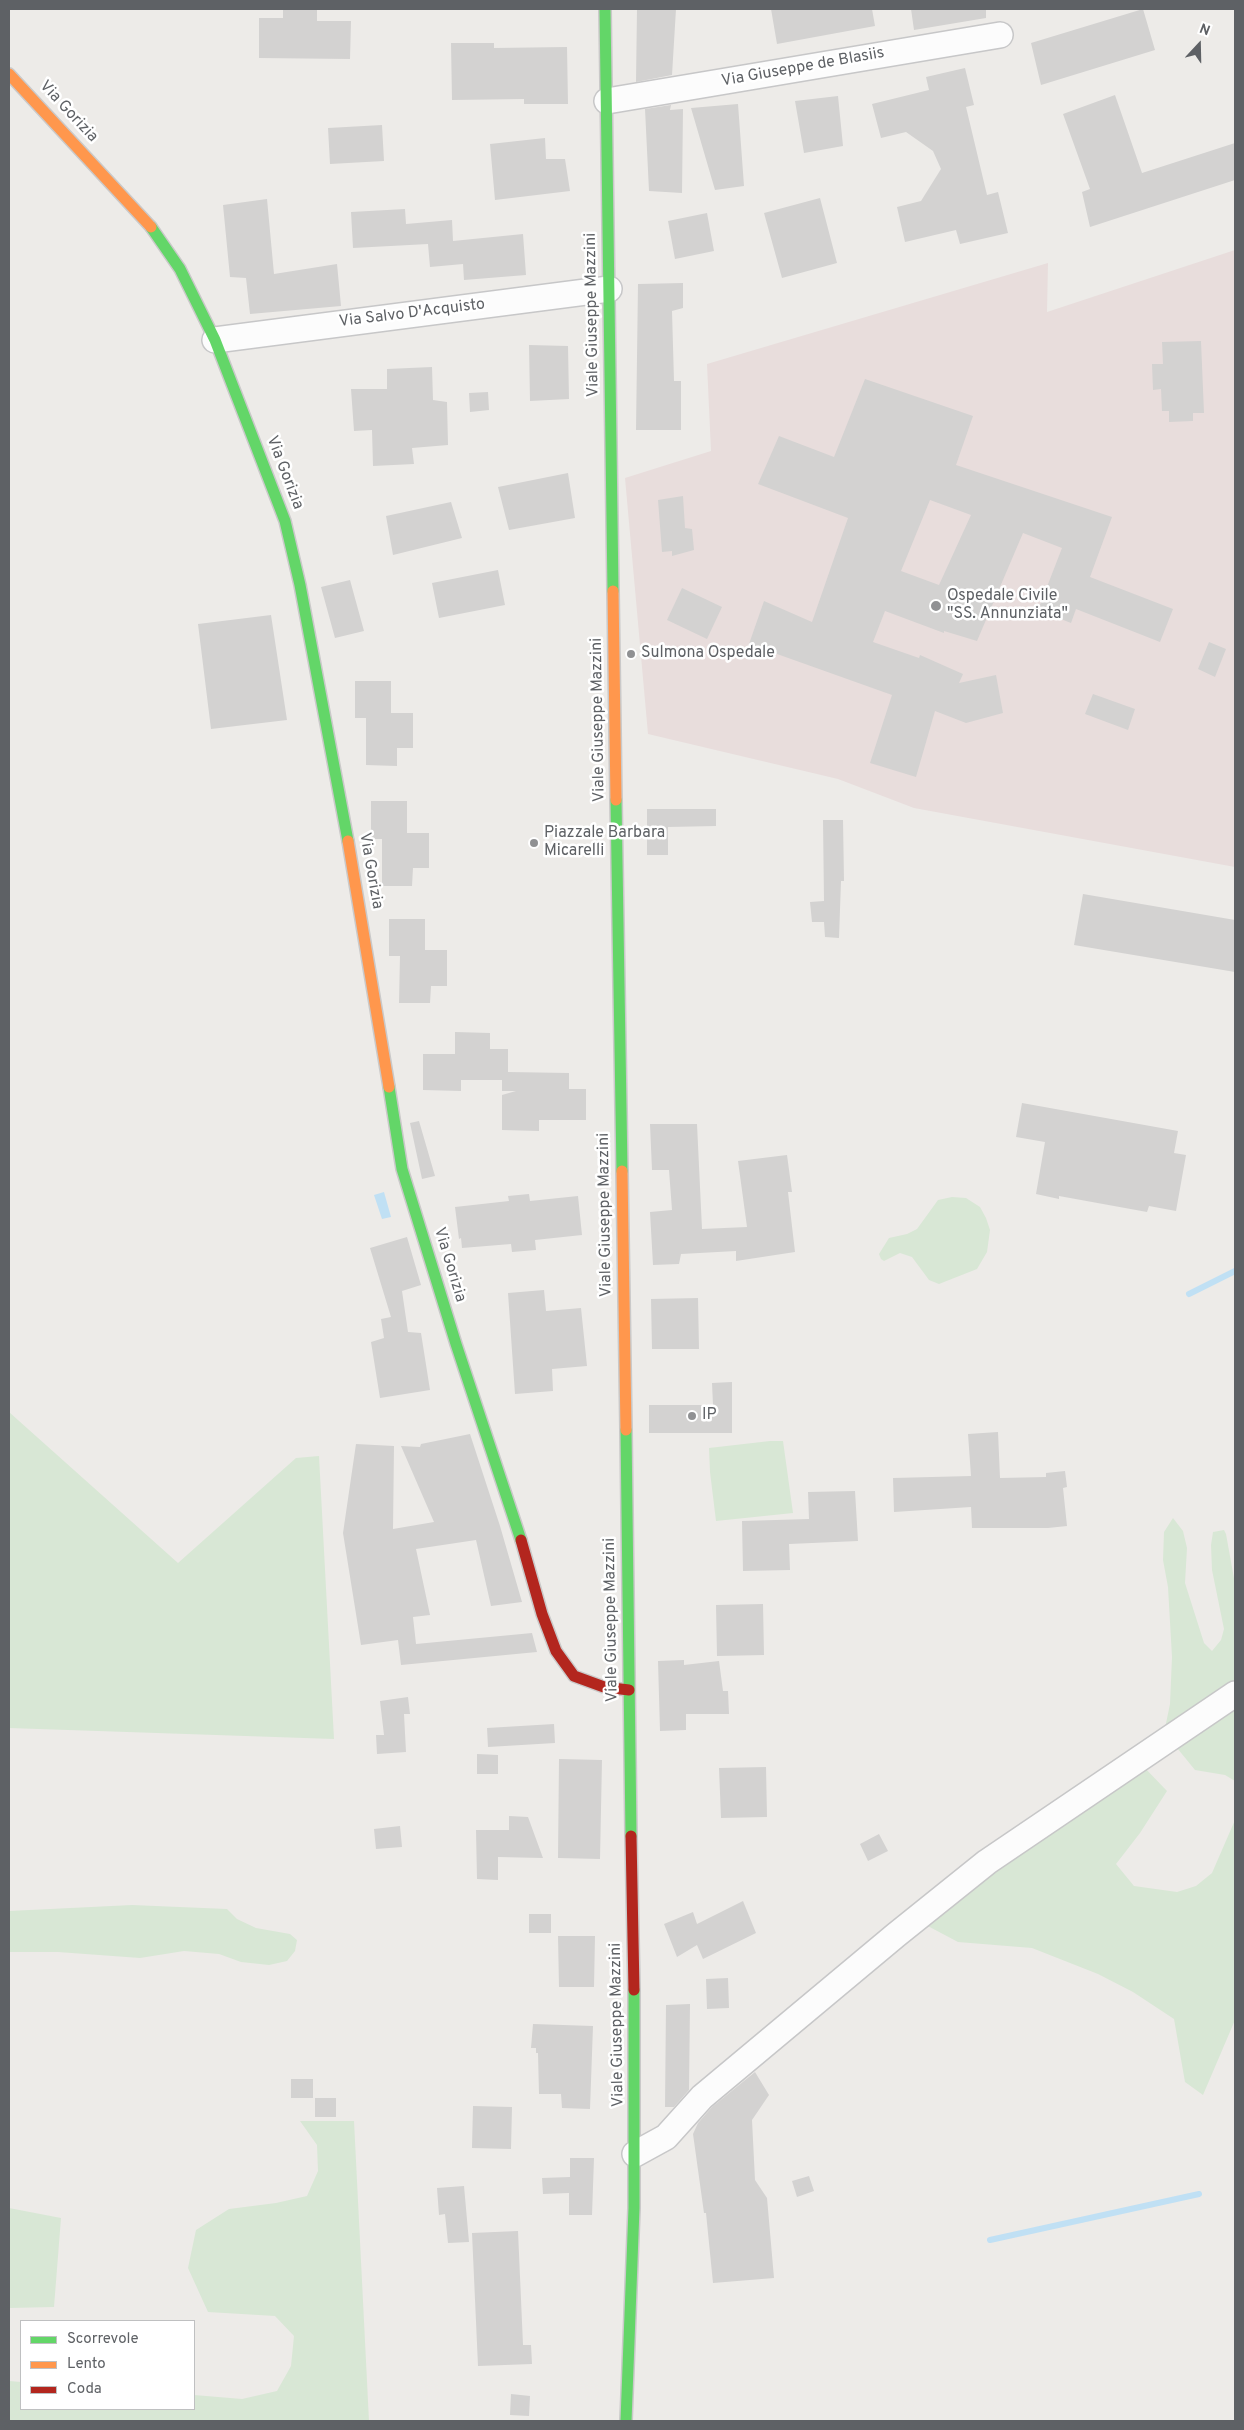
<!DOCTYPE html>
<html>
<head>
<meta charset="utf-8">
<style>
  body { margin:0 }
  #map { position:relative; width:1244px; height:2430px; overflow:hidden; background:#edebe8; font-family:Overpass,sans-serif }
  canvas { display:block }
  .frame { position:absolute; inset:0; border:10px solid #5e6165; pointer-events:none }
  .legend { position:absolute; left:20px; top:2320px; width:175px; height:90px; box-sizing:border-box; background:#fff; border:1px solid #bfc0c1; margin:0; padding:6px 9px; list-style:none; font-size:15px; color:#5e6165 }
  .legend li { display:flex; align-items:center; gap:10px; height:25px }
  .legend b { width:25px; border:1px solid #bfc0c1 }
  .north { position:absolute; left:1174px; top:20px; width:50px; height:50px; -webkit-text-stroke:4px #fff; paint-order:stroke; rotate:21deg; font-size:14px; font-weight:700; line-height:20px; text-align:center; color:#5e6165 }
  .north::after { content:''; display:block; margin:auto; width:18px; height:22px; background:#5e6165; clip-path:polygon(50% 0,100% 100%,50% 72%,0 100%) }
</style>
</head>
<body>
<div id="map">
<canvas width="1244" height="2430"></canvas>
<div class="frame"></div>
<ul class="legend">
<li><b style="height:6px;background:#63d668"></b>Scorrevole</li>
<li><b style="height:6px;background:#ff974d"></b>Lento</li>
<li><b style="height:6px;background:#b3261e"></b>Coda</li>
</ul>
<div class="north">N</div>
</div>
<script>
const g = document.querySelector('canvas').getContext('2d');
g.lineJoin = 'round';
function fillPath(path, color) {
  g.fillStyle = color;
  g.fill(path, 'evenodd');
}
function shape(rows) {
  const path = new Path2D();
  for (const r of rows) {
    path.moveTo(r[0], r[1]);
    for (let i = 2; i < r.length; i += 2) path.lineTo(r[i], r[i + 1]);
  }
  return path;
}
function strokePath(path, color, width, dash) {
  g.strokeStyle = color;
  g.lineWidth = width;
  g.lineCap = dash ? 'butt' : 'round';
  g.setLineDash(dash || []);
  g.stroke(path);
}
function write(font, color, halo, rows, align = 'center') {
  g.font = font + ' Overpass,sans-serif';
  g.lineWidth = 5;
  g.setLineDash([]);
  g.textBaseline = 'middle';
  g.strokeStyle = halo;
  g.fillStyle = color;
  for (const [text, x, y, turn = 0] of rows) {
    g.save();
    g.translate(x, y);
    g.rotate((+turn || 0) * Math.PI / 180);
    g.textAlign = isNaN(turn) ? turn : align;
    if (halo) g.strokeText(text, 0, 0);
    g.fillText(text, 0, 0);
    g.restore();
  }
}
fillPath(shape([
  [1235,250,1235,867,914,808,838,779,648,734,625,478,711,451,707,364,1048,263,1047,312]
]), '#e8dddc');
fillPath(shape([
  [952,1197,966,1198,980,1207,986,1218,990,1230,987,1252,977,1269,939,1284,929,1280,912,1257,900,1253,884,1261,881,1259,879,1254,889,1238,907,1234,917,1229,938,1200],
  [9,1412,178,1563,296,1458,319,1456,334,1739,9,1728],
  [770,1441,783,1441,793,1513,716,1521,710,1472,709,1448],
  [1173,1518,1183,1531,1187,1548,1185,1583,1204,1643,1212,1651,1221,1640,1224,1629,1212,1570,1211,1545,1213,1532,1224,1530,1226,1534,1235,1584,1235,1687,1163,1738,1170,1704,1172,1657,1168,1587,1163,1560,1164,1532],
  [1235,1699,1235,1781,1225,1775,1195,1770,1173,1743],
  [1142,1765,1167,1791,1140,1833,1116,1864,1134,1886,1177,1892,1196,1886,1212,1873,1235,1820,1235,2020,1203,2095,1185,2082,1174,2019,1133,1992,1098,1974,1032,1948,958,1942,924,1924,978,1874],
  [132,1905,227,1909,237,1919,256,1928,290,1934,297,1940,295,1951,287,1961,269,1965,241,1962,219,1954,184,1951,140,1958,58,1952,9,1952,9,1911],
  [300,2121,354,2121,369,2421,9,2421,9,2381,21,2382,21,2409,194,2409,194,2395,242,2399,277,2391,291,2366,294,2336,275,2316,208,2312,188,2268,196,2230,229,2209,276,2203,307,2196,318,2171,317,2145],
  [9,2208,61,2218,54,2307,9,2308]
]), '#d8e7d5');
fillPath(shape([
  [384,1192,391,1217,382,1219,374,1195]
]), '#c0e0f4');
strokePath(shape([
  [1189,1294,1235,1271],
  [990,2240,1199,2194]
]), '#c0e0f4', 6);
fillPath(shape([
  [283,9,317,9,317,21,351,21,350,59,259,58,259,18,283,18],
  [637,9,676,9,672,75,636,82],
  [771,9,872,9,875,26,777,44],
  [911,9,986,9,986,18,914,30],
  [1143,9,1155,50,1041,85,1031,43],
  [451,43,494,43,494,48,567,47,568,104,524,104,524,99,452,100],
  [965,68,974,105,966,107,987,195,998,192,1008,233,960,244,956,230,905,242,897,207,921,201,941,169,933,151,906,132,881,138,872,104,929,90,926,77],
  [1115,95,1142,173,1235,143,1235,180,1090,227,1082,192,1090,189,1063,114],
  [838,96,843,146,804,153,795,101],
  [738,104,744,186,715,190,691,108],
  [671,105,670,110,683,109,682,193,649,191,645,109],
  [382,125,384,161,330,164,328,128],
  [545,138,546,159,565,159,570,191,495,200,490,144],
  [820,198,837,263,782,278,764,213],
  [267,199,274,274,337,264,341,306,250,314,246,278,230,277,223,205],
  [405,209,406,224,452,220,453,241,523,234,526,275,464,280,463,264,430,267,428,244,353,248,351,212],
  [707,213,714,251,675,259,668,221],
  [683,283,683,308,672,311,674,381,681,381,681,430,636,430,638,284],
  [1201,341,1204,413,1193,413,1193,421,1169,422,1169,411,1162,411,1161,389,1153,390,1152,364,1163,364,1162,342],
  [529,345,568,346,569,399,530,401],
  [432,367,433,400,447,402,448,445,412,448,414,464,373,466,372,430,354,431,351,389,387,389,387,369],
  [865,379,973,416,956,465,1112,517,1090,577,1173,609,1160,642,1076,609,1071,623,1038,610,1062,548,1023,533,977,641,944,631,944,633,885,611,873,642,919,658,920,655,963,674,959,683,996,675,1003,713,966,723,935,711,916,777,870,763,892,695,749,644,764,601,812,622,848,518,758,484,779,436,834,457],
  [930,500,971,515,939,585,901,571],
  [488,392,489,410,470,412,469,393],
  [568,473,575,518,509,530,498,487],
  [683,496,685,528,692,529,694,550,672,556,672,551,662,552,658,500],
  [451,502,462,538,393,555,386,516],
  [498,570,505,605,439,618,432,583],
  [350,580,364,631,335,638,321,587],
  [682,588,722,607,707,639,667,620],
  [271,615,287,720,211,729,198,624],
  [1209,642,1226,649,1215,677,1198,669],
  [355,681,391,681,391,713,413,713,413,748,397,748,397,766,366,765,366,718,355,718],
  [1093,694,1135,709,1128,730,1085,714],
  [371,801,407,801,407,833,429,833,429,868,413,868,412,886,382,886,382,839,371,839],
  [647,809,716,809,716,826,668,827,668,855,647,855],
  [823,820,843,820,844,881,841,881,839,938,825,937,824,922,812,922,810,902,824,901],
  [1083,894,1235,920,1235,972,1074,945],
  [389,919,425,919,425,950,447,950,447,986,431,986,430,1003,399,1003,400,956,389,956],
  [455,1032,490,1033,490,1049,508,1049,508,1072,569,1073,569,1089,586,1089,586,1120,539,1120,539,1131,502,1130,502,1095,516,1091,502,1091,502,1080,461,1080,461,1091,423,1090,423,1054,455,1054],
  [1022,1103,1178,1131,1174,1153,1186,1155,1176,1211,1149,1206,1147,1212,1059,1196,1059,1199,1036,1194,1045,1142,1016,1137],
  [419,1121,435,1176,422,1179,410,1123],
  [650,1124,697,1124,702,1229,747,1227,738,1161,787,1155,792,1192,788,1192,795,1252,736,1261,736,1251,681,1254,679,1264,653,1265,650,1212,672,1210,669,1170,652,1170],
  [529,1194,530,1201,578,1196,582,1235,535,1240,536,1250,512,1252,511,1244,462,1248,461,1238,459,1239,455,1207,509,1201,508,1196],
  [407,1237,421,1285,402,1291,408,1332,421,1333,430,1390,380,1398,371,1342,384,1338,381,1319,391,1317,370,1248],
  [544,1290,546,1311,581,1308,587,1366,552,1369,553,1391,515,1394,508,1293],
  [698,1298,699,1349,652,1349,651,1299],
  [732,1382,732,1433,649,1433,649,1405,713,1405,712,1383],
  [998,1432,1000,1478,1046,1477,1046,1473,1065,1471,1067,1487,1063,1488,1067,1526,1048,1528,972,1528,971,1507,894,1512,893,1478,971,1476,968,1434],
  [470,1434,500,1526,522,1602,491,1606,476,1540,416,1549,430,1615,413,1617,416,1644,532,1633,537,1652,401,1665,398,1640,361,1645,343,1533,356,1444,394,1446,393,1529,434,1522,401,1446,420,1447,421,1444],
  [855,1491,858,1541,789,1544,790,1570,743,1571,742,1521,809,1519,808,1492],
  [763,1604,764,1655,717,1656,716,1605],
  [684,1660,684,1665,719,1661,723,1691,728,1691,729,1714,686,1714,686,1730,660,1731,658,1661],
  [408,1697,410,1714,404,1714,406,1752,377,1754,376,1735,384,1735,380,1701],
  [554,1724,555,1743,488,1747,487,1728],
  [477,1754,498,1755,498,1774,477,1774],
  [559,1759,602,1760,600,1859,558,1858],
  [766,1767,767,1817,721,1818,719,1768],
  [509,1816,528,1817,543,1858,498,1857,498,1880,477,1879,476,1830,509,1830],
  [400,1826,402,1847,376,1849,374,1829],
  [879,1834,888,1851,868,1861,860,1844],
  [743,1901,756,1933,703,1959,697,1945,677,1957,664,1924,693,1912,697,1924],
  [529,1914,551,1914,551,1933,529,1933],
  [558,1936,595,1936,594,1987,559,1987],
  [728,1978,729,2008,707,2009,706,1979],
  [690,2004,689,2090,674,2107,665,2107,666,2005],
  [533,2024,593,2026,590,2109,562,2108,561,2094,539,2094,538,2053,536,2053,536,2048,531,2048],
  [755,2072,769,2095,752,2120,755,2180,767,2198,774,2278,713,2283,706,2213,704,2213,693,2134,698,2123,712,2107],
  [291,2079,313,2079,313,2098,291,2098],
  [315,2098,336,2098,336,2117,315,2117],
  [473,2106,512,2107,511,2149,472,2148],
  [570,2158,594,2158,592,2215,569,2215,569,2193,543,2194,542,2178,570,2177],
  [809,2176,814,2191,797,2197,792,2181],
  [464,2186,469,2242,448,2243,445,2214,439,2215,437,2188],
  [518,2231,523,2345,531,2345,532,2364,478,2366,472,2233],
  [511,2394,530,2396,529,2416,510,2415]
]), '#d3d2d1');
const street = shape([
  [607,101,1000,35],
  [215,340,609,289],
  [635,2154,666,2137,702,2097,896,1935,987,1862,1235,1694]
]);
const fast = shape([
  [605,9,613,591],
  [151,227,180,269,215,340,285,521,300,585,348,841],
  [616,800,622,1171],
  [389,1087,402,1169,456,1344,521,1540],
  [626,1430,631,1836],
  [626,2421,634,2208,634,1990]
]);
const slow = shape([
  [9,74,151,227],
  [613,591,616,800],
  [348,841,389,1087],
  [622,1171,626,1430]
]);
const jam = shape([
  [521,1540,542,1614,556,1651,574,1676,604,1687,629,1690],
  [631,1836,634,1990]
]);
strokePath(street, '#c7c7c8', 28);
strokePath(fast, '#cac9c9', 14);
strokePath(slow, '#cac9c9', 14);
strokePath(jam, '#cac9c9', 14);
strokePath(street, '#fcfcfc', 25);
strokePath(fast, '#63d668', 11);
strokePath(slow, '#ff974d', 11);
strokePath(jam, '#b3261e', 11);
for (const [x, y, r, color] of [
  [936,606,6,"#909193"],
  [631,654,5,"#909193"],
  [534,843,5,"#909193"],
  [692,1416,5,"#909193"]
]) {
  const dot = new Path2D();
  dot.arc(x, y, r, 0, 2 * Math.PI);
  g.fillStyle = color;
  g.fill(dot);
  strokePath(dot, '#fff', 2);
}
write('16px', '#5e6165', '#fff', [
  ["Via Giuseppe de Blasiis",803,68,-10],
  ["Via Gorizia",68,112,47],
  ["Via Salvo D'Acquisto",412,314,-7],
  ["Viale Giuseppe Mazzini",593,315,-91],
  ["Via Gorizia",284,473,69],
  ["Viale Giuseppe Mazzini",599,720,-91],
  ["Via Gorizia",370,871,80],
  ["Viale Giuseppe Mazzini",606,1215,-91],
  ["Via Gorizia",449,1265,73],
  ["Viale Giuseppe Mazzini",612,1620,-91],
  ["Viale Giuseppe Mazzini",618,2025,-91]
]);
write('16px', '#5e6165', '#fff', [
  ["Ospedale Civile",947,597],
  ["\"SS. Annunziata\"",947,615],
  ["Sulmona Ospedale",641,654],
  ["Piazzale Barbara",544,834],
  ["Micarelli",544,852],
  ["IP",702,1416]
], 'left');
</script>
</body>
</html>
